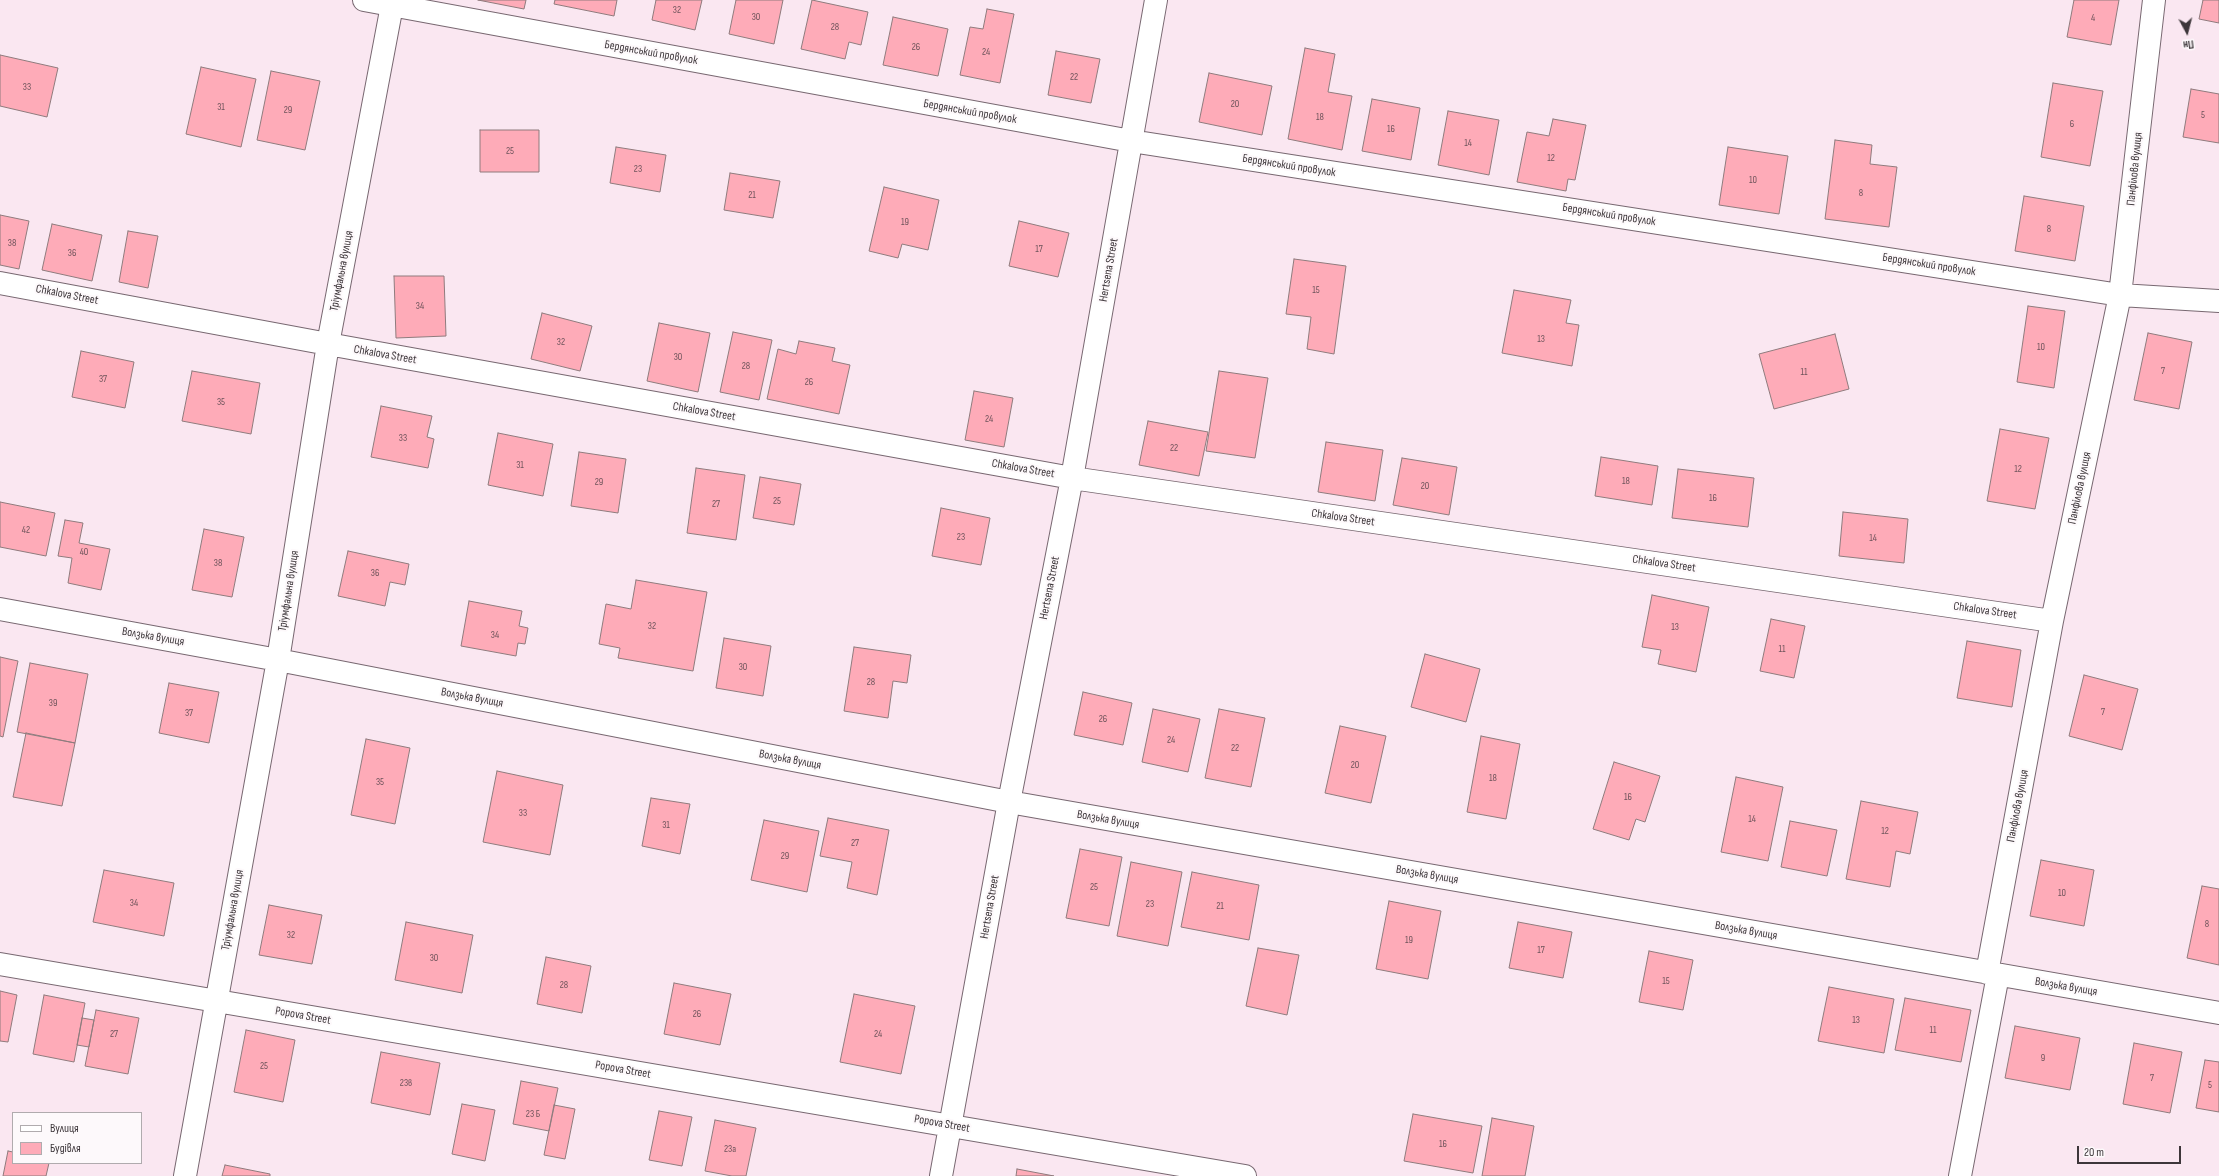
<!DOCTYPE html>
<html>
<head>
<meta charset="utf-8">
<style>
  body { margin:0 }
  #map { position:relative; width:2219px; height:1176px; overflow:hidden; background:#fae7f1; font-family:"Sofia Sans Condensed",sans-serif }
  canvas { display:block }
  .legend { position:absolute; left:12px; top:1112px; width:130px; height:52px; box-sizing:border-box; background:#fdf9fb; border:1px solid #b0abae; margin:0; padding:5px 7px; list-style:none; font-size:12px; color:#3d363a }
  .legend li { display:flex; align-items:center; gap:8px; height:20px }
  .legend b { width:20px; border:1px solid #b0abae }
  .north { position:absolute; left:2167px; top:12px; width:40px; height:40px; -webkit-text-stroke:3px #fdf9fb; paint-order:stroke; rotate:173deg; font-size:11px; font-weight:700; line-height:16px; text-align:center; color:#3d363a }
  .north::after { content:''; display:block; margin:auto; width:14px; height:18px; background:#3d363a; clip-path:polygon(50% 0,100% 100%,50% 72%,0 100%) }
  .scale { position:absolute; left:2077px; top:1146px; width:104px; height:18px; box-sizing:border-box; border:2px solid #3d363a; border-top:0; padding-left:5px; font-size:12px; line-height:14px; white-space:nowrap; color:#3d363a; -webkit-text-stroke:3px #fdf9fb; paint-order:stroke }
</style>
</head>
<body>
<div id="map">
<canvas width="2219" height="1176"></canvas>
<ul class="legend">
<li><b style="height:5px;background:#fff"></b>Вулиця</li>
<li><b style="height:11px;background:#feabb8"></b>Будівля</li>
</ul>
<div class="north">Пн</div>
<div class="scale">20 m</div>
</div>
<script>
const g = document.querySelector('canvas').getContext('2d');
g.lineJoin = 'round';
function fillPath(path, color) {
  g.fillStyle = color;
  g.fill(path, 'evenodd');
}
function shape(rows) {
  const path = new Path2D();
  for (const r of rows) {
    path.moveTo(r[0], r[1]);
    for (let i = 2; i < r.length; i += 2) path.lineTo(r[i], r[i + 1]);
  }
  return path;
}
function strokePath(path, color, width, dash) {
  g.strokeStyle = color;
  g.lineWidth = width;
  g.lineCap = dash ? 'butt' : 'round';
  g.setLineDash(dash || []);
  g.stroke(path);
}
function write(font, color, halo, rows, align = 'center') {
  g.font = font + ' "Sofia Sans Condensed",sans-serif';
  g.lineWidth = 4;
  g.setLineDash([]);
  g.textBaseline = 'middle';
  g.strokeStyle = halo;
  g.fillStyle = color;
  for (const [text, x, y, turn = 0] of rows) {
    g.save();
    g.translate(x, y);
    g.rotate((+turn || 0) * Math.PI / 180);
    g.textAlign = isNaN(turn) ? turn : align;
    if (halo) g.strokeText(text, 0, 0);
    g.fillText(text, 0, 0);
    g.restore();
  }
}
const building = shape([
  [478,0,526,0,524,9,478,0],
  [555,0,617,0,614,16,554,4,555,0],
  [656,0,702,0,695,30,652,20,656,0],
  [736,0,783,0,774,44,729,34,736,0],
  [812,0,868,12,861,45,849,42,845,59,801,49,812,0],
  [2074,0,2119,0,2111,45,2067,37,2074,0],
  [2203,0,2219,0,2219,23,2199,19,2203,0],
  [987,9,1014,14,1000,83,960,75,970,27,983,29,987,9],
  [893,17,948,29,938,76,883,65,893,17],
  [1305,48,1335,54,1328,92,1352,96,1342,150,1288,139,1305,48],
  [1056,51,1100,59,1091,103,1048,95,1056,51],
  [0,55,58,68,47,117,0,106,0,55],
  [201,67,256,79,241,147,186,134,201,67],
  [271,71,320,81,305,150,257,140,271,71],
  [1209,73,1272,86,1262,135,1199,122,1209,73],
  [2053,83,2103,91,2090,166,2041,157,2053,83],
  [2191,89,2219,94,2219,143,2183,137,2191,89],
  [1372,99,1420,108,1411,160,1362,151,1372,99],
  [1448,111,1499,120,1489,175,1438,165,1448,111],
  [1553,119,1586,125,1575,180,1568,179,1566,191,1517,182,1527,132,1549,136,1553,119],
  [480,130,539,130,539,172,480,172,480,130],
  [1835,140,1872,145,1870,164,1897,167,1889,227,1825,219,1835,140],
  [616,147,666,155,660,192,610,183,616,147],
  [1728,147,1788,156,1779,214,1719,205,1728,147],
  [730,173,780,181,773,218,724,210,730,173],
  [884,187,939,200,928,250,902,244,898,258,869,251,884,187],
  [2024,196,2084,206,2075,261,2015,251,2024,196],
  [0,215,29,221,19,269,0,265,0,215],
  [1019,221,1069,233,1058,277,1009,266,1019,221],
  [52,224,102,235,92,281,42,270,52,224],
  [128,231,158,236,148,288,119,282,128,231],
  [1294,259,1346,266,1334,354,1307,349,1311,317,1286,314,1294,259],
  [394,276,444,276,446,336,396,338,394,276],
  [1514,290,1571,300,1566,323,1579,325,1572,366,1502,353,1514,290],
  [2028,306,2065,311,2054,388,2017,382,2028,306],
  [542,313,592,326,580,371,531,359,542,313],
  [659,323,710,333,698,392,647,381,659,323],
  [733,332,772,340,759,400,720,392,733,332],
  [2148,333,2192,342,2179,409,2134,400,2148,333],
  [1835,334,1849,389,1774,409,1759,354,1835,334],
  [799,341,835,348,832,361,850,365,839,414,767,399,778,349,796,354,799,341],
  [81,351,134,362,125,408,72,397,81,351],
  [192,371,260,383,251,434,182,421,192,371],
  [1219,371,1268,378,1255,458,1206,451,1219,371],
  [974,391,1013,398,1004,447,965,440,974,391],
  [381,406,432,416,427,437,434,439,428,468,371,457,381,406],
  [1148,421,1208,432,1199,476,1139,465,1148,421],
  [2000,429,2049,438,2035,509,1987,501,2000,429],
  [498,433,553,444,543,496,488,485,498,433],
  [1326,442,1383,450,1375,501,1318,492,1326,442],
  [579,452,626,459,618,513,571,506,579,452],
  [1601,457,1658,466,1652,505,1595,496,1601,457],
  [1402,458,1457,467,1449,515,1393,505,1402,458],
  [696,468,745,475,736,540,687,533,696,468],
  [1678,469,1754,478,1748,527,1672,518,1678,469],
  [760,477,801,484,794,525,753,518,760,477],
  [0,502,55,513,46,556,0,547,0,502],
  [941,508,990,518,981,565,932,556,941,508],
  [1843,512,1908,519,1904,563,1839,556,1843,512],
  [65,520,83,523,79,543,110,549,101,590,68,583,72,558,58,556,65,520],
  [204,529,244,537,232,597,192,590,204,529],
  [348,551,409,564,405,585,390,582,385,606,338,596,348,551],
  [636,580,707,592,693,671,618,658,620,648,599,644,606,604,631,609,636,580],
  [1652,595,1709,607,1696,672,1658,664,1661,650,1642,647,1652,595],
  [469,601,522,611,519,626,528,628,525,644,518,643,516,656,461,646,469,601],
  [1771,619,1805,626,1794,678,1760,671,1771,619],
  [724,638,771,646,763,696,716,688,724,638],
  [1967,641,2021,650,2012,707,1957,698,1967,641],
  [854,647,911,655,907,683,893,681,888,718,844,711,854,647],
  [1425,654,1480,669,1466,722,1411,707,1425,654],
  [0,657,18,661,3,737,0,736,0,657],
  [30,663,88,674,75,743,17,732,30,663],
  [2084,675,2138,689,2122,750,2069,736,2084,675],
  [169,683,219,692,209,743,159,733,169,683],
  [1083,692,1132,703,1123,745,1074,735,1083,692],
  [1153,709,1200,719,1188,772,1142,762,1153,709],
  [1219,709,1265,718,1251,787,1205,778,1219,709],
  [1340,726,1386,736,1371,803,1325,793,1340,726],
  [26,733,75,743,62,806,13,797,26,733],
  [1481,736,1520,744,1506,819,1467,812,1481,736],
  [366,739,410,748,395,824,351,815,366,739],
  [1614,762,1660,776,1645,822,1636,819,1629,840,1593,829,1614,762],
  [497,771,563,785,550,855,483,842,497,771],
  [1736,777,1783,787,1768,861,1721,852,1736,777],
  [651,798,690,804,680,854,642,846,651,798],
  [1861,801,1918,812,1910,854,1896,851,1890,887,1846,879,1861,801],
  [828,818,889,830,877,895,847,888,852,862,820,856,828,818],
  [764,820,819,831,807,892,751,880,764,820],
  [1790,821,1837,830,1827,876,1781,867,1790,821],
  [1080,849,1122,857,1109,926,1066,918,1080,849],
  [2041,860,2094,870,2084,926,2030,916,2041,860],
  [1131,862,1182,872,1168,946,1117,936,1131,862],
  [104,870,174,883,164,936,93,922,104,870],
  [1192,872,1259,885,1249,940,1181,927,1192,872],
  [2202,886,2219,889,2219,965,2187,958,2202,886],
  [1389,901,1441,911,1428,979,1376,969,1389,901],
  [269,905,322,915,312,964,259,955,269,905],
  [406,922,473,935,462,993,395,980,406,922],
  [1518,922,1572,932,1563,978,1509,968,1518,922],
  [1258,948,1299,955,1287,1015,1246,1006,1258,948],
  [1649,951,1693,960,1683,1010,1639,1002,1649,951],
  [546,957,591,966,582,1013,537,1004,546,957],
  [674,983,731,994,720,1045,664,1034,674,983],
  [1829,987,1894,999,1884,1053,1818,1041,1829,987],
  [0,991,17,995,8,1042,0,1041,0,991],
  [854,994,915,1006,901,1074,840,1062,854,994],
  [44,995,85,1003,74,1062,33,1054,44,995],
  [1905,998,1971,1010,1961,1062,1895,1050,1905,998],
  [96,1010,139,1018,128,1074,85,1066,96,1010],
  [82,1018,94,1020,89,1047,77,1045,82,1018],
  [2015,1026,2080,1038,2070,1090,2005,1078,2015,1026],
  [246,1030,295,1040,283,1102,234,1092,246,1030],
  [2134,1043,2182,1052,2170,1113,2123,1104,2134,1043],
  [381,1052,440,1063,430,1115,371,1103,381,1052],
  [2205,1060,2219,1062,2219,1112,2196,1108,2205,1060],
  [521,1081,558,1088,549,1131,513,1124,521,1081],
  [462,1104,495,1110,485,1161,452,1154,462,1104],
  [554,1105,575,1109,565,1159,544,1155,554,1105],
  [659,1111,692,1117,682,1166,649,1160,659,1111],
  [1413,1114,1482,1126,1473,1173,1404,1161,1413,1114],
  [1492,1118,1534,1126,1525,1176,1482,1176,1492,1118],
  [715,1120,756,1128,746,1176,732,1176,705,1171,715,1120],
  [8,1151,13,1152,13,1163,49,1163,46,1176,3,1176,8,1151],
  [225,1165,270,1174,270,1176,222,1176,225,1165],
  [1017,1169,1054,1176,1016,1176,1017,1169]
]);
fillPath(building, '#feabb8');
strokePath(building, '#8f7b7d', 1);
const minor = shape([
  [364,0,1131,141,2120,295,2219,301],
  [0,283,328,344,1072,478,2052,621],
  [0,609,278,660,1009,802,2219,1013],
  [0,964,1245,1176],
  [1987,973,2052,621,2120,295,2154,0],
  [185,1176,278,660,328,344,393,0],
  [941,1176,1009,802,1072,478,1156,0],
  [1960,1176,1998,975]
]);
strokePath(minor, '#786871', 24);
strokePath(minor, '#fff', 22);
write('10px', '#6d535a', null, [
  ["32",677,10],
  ["30",756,17],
  ["4",2093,18],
  ["28",835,27],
  ["26",916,47],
  ["24",986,52],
  ["22",1074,77],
  ["33",27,87],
  ["20",1235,104],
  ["31",221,107],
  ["29",288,110],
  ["5",2203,115],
  ["18",1320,117],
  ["6",2072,124],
  ["16",1391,129],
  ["14",1468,143],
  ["25",510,151],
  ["12",1551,158],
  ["23",638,169],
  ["10",1753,180],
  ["8",1861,193],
  ["21",752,195],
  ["19",905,222],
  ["8",2049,229],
  ["38",12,243],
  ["17",1039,249],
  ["36",72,253],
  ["15",1316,290],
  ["34",420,306],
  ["13",1541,339],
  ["32",561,342],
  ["10",2041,347],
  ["30",678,357],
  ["28",746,366],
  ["7",2163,371],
  ["11",1804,372],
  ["37",103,379],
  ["26",809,382],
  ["35",221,402],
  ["24",989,419],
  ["33",403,438],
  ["22",1174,448],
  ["31",520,465],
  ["12",2018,469],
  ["18",1626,481],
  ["29",599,482],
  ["20",1425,486],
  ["16",1713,498],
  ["25",777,501],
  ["27",716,504],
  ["42",26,530],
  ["23",961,537],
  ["14",1873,538],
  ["40",84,552],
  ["38",218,563],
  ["36",375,573],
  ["32",652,626],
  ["13",1675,627],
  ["34",495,635],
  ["11",1782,649],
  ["30",743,667],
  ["28",871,682],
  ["39",53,703],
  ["7",2103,712],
  ["37",189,713],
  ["26",1103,719],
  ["24",1171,740],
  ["22",1235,748],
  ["20",1355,765],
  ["18",1493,778],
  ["35",380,782],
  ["16",1628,797],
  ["33",523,813],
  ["14",1752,819],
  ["31",666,825],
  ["12",1885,831],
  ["27",855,843],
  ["29",785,856],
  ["25",1094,887],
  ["10",2062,893],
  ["34",134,903],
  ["23",1150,904],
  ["21",1220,906],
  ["8",2207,924],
  ["32",291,935],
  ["19",1409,940],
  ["17",1541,950],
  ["30",434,958],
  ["15",1666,981],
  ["28",564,985],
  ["26",697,1014],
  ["13",1856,1020],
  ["11",1933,1030],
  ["27",114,1034],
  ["24",878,1034],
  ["9",2043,1058],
  ["25",264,1066],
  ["7",2152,1078],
  ["23в",406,1083],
  ["5",2210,1085],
  ["23 Б",533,1114],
  ["16",1443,1144],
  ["23а",730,1149]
]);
write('12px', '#3d363a', '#fdf9fb', [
  ["Бердянський провулок",651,53,10],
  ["Бердянський провулок",970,112,10],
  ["Бердянський провулок",1289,166,9],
  ["Панфілова вулиця",2135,169,-84],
  ["Бердянський провулок",1609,215,9],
  ["Бердянський провулок",1929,265,9],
  ["Hertsena Street",1109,270,-80],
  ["Тріумфальна вулиця",342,271,-79],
  ["Chkalova Street",67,295,11],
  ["Chkalova Street",385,355,10],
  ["Chkalova Street",704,412,10],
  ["Chkalova Street",1023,469,10],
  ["Панфілова вулиця",2080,488,-78],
  ["Chkalova Street",1343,518,8],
  ["Chkalova Street",1664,564,8],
  ["Hertsena Street",1050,588,-79],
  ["Тріумфальна вулиця",289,591,-81],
  ["Chkalova Street",1985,611,8],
  ["Волзька вулиця",153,637,10],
  ["Волзька вулиця",472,698,11],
  ["Волзька вулиця",790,760,11],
  ["Панфілова вулиця",2018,806,-79],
  ["Волзька вулиця",1108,820,10],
  ["Волзька вулиця",1427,875,10],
  ["Hertsena Street",990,907,-80],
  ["Тріумфальна вулиця",233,910,-80],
  ["Волзька вулиця",1746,931,10],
  ["Волзька вулиця",2066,987,10],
  ["Popova Street",303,1016,10],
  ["Popova Street",623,1070,10],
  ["Popova Street",942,1124,10]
]);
</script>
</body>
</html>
